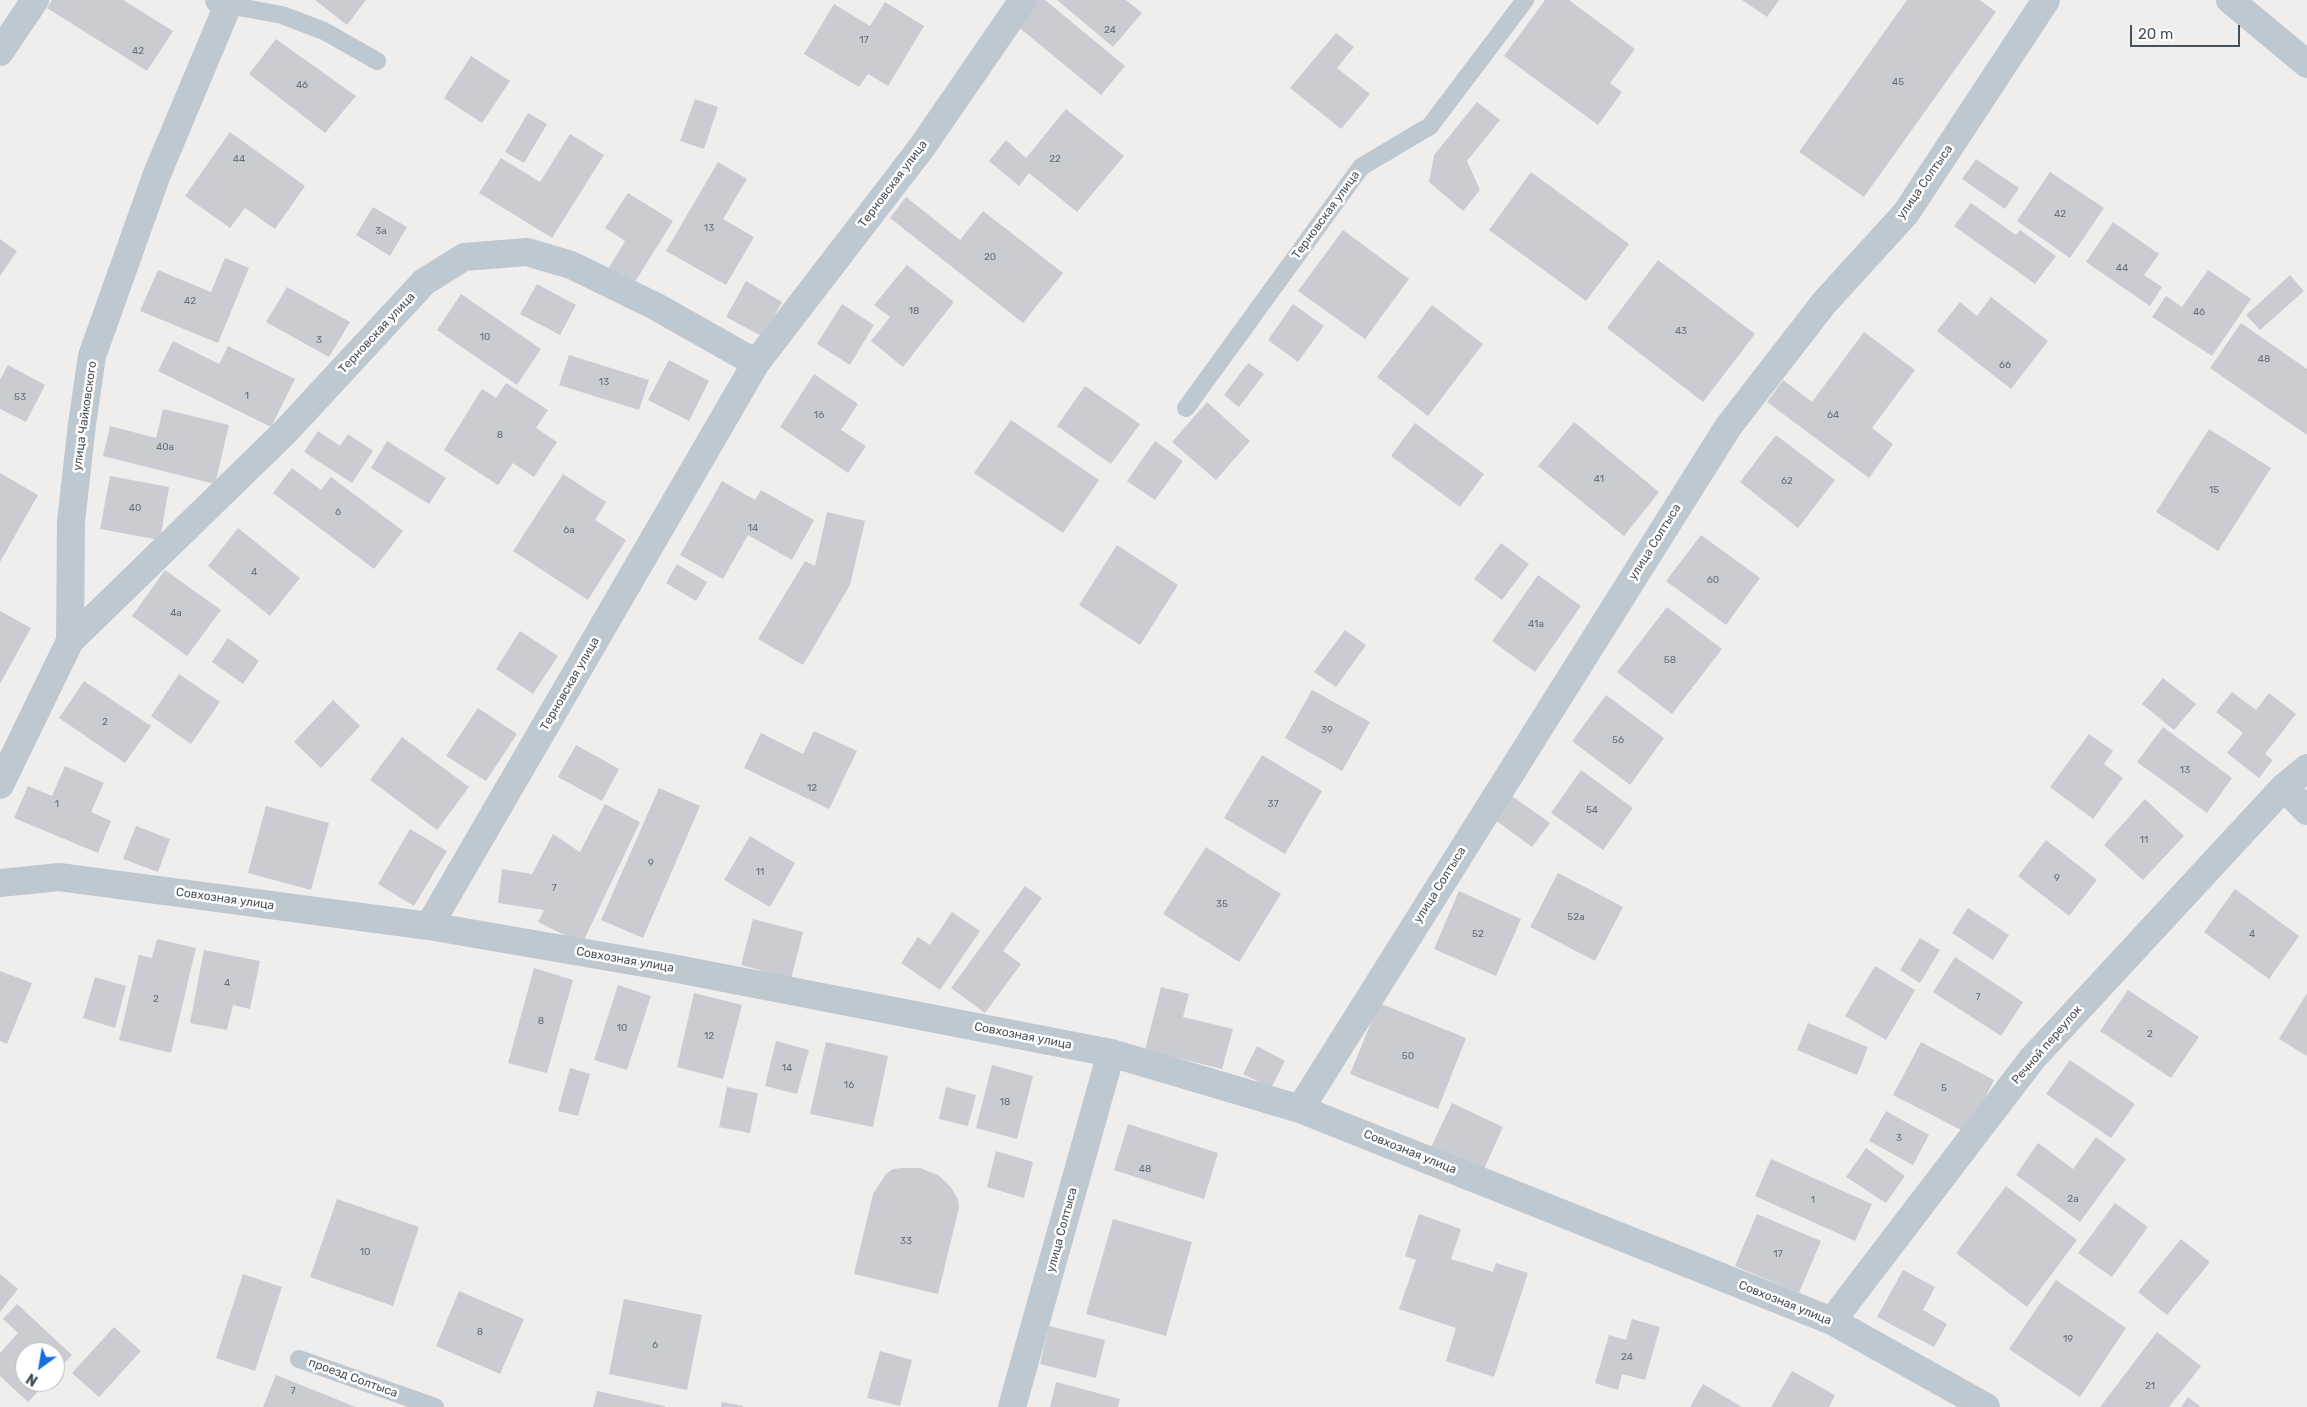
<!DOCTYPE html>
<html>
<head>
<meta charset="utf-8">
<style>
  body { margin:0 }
  #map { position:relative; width:2307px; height:1407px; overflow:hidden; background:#f0eded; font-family:Rubik,sans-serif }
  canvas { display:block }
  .north { position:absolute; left:15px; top:1342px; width:50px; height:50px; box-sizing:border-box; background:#fff; border:1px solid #b5b9bd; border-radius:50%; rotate:212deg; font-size:14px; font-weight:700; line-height:20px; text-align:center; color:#46505b }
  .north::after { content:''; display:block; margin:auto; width:18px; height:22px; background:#1a6ddd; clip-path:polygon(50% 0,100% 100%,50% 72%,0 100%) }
  .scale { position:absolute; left:2130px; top:25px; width:110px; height:22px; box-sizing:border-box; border:2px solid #46505b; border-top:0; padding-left:6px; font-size:15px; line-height:18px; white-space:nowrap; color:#46505b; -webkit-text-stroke:4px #fff; paint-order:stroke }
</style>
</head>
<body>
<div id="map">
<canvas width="2307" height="1407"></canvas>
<div class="north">N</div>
<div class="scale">20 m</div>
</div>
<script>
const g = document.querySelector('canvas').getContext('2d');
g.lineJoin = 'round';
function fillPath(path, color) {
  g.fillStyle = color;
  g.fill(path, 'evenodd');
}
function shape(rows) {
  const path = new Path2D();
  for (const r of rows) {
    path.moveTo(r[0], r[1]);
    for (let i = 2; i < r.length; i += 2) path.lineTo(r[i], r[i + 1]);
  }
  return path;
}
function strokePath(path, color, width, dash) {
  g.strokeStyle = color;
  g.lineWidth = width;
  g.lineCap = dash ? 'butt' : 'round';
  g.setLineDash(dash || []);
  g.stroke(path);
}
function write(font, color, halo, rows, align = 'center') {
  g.font = font + ' Rubik,sans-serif';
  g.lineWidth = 5;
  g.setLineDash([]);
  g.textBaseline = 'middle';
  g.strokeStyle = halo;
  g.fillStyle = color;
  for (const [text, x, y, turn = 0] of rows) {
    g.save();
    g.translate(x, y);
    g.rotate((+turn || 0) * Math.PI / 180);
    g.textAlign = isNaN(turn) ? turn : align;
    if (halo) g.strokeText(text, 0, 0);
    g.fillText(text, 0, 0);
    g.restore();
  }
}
fillPath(shape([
  [52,0,123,0,173,31,147,71,47,8],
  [315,0,366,0,347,25],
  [1026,0,1045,0,1125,66,1101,95,1010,20],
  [1057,0,1126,0,1142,13,1113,47],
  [1545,0,1569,0,1635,49,1610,83,1622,92,1598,125,1504,56],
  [1742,0,1779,0,1767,17],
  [1907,0,1980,0,1996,12,1864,197,1799,152],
  [885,2,924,26,888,86,868,74,859,87,804,54,834,4,870,26],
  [1336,33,1354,47,1337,68,1370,94,1341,129,1290,88],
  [276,39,356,96,325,133,249,74],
  [471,56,510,81,482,123,444,98],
  [695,99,718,107,704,149,680,141],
  [1477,102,1500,120,1467,161,1480,190,1463,211,1429,182,1434,155],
  [1066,109,1124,156,1077,212,1029,173,1019,186,989,161,1006,140,1026,158],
  [528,113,547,124,524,163,505,152],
  [230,132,305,186,275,229,245,208,230,228,185,196],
  [570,134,604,155,552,238,479,193,501,158,540,182],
  [1976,159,2019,188,2005,209,1962,179],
  [718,162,747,179,723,219,754,237,726,285,666,251],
  [1531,172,1629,244,1586,301,1489,230],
  [2050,172,2104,208,2070,258,2017,221],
  [628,193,673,221,633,285,608,269,625,241,605,228],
  [906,197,960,240,983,211,1063,273,1023,323,890,218],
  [1971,203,2016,235,2020,230,2056,256,2035,284,1954,226],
  [373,207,407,227,390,256,356,235],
  [2113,222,2159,254,2144,275,2162,287,2150,306,2086,262],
  [1343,230,1409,279,1365,339,1298,291],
  [0,239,17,251,0,276],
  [225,258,249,268,218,343,140,311,158,270,211,292],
  [1658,260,1755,334,1703,402,1607,328],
  [907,265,954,302,903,367,871,341,890,317,874,305],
  [2208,270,2251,299,2212,356,2152,317,2166,296,2182,307],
  [2290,275,2304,291,2260,330,2246,315],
  [746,281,782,302,763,337,726,317],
  [537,284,576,305,560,335,520,314],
  [287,287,350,322,329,357,266,322],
  [461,294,541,349,517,385,437,330],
  [1991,297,2048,341,2011,389,1937,331,1960,302,1977,316],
  [842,304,874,325,850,365,817,344],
  [1293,304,1324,326,1298,362,1268,340],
  [1432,305,1483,344,1428,416,1377,377],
  [2241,323,2307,369,2307,435,2210,368],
  [1864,332,1915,370,1872,428,1893,444,1869,478,1767,402,1783,380,1812,402],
  [173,341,219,364,228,346,295,379,271,427,158,371],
  [569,355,649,380,639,410,559,385],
  [669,360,709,381,689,421,648,400],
  [1248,363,1264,374,1239,407,1224,395],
  [8,365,45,385,26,422,0,409,0,380],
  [814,374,858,404,841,430,866,446,848,473,780,427],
  [506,383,548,410,536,428,557,442,534,477,513,463,498,485,444,450,482,389,496,398],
  [1085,386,1140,424,1111,464,1057,426],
  [1207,402,1250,441,1216,480,1172,442],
  [163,409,229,425,215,484,103,456,110,426,156,438],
  [1011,420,1099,480,1063,533,974,473],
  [1574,422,1659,492,1624,536,1538,466],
  [1415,423,1484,474,1460,507,1391,456],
  [2209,429,2271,468,2218,551,2156,512],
  [318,431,340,446,348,434,373,451,352,483,304,452],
  [1776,435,1835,480,1798,528,1740,482],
  [387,441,446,478,429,504,371,468],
  [1155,441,1183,461,1155,500,1127,481],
  [292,468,321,490,331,477,403,531,374,569,273,493],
  [0,473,38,495,0,562],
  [563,474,606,502,595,520,626,540,588,600,513,551],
  [110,476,169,487,160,540,100,529],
  [722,481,755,500,761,490,814,520,792,560,748,535,723,579,680,555],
  [827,512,865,521,850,585,803,665,758,639,805,561,815,566],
  [238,528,300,578,270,616,208,566],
  [1701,535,1760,578,1726,625,1666,581],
  [1501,543,1529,564,1502,600,1474,579],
  [1117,545,1178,585,1140,645,1079,605],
  [677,564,707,582,696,601,666,583],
  [165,570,221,610,187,656,132,616],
  [1538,575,1581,606,1535,672,1492,641],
  [1667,607,1722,649,1672,714,1617,672],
  [0,611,31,628,0,684],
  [1345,630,1366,645,1336,687,1314,672],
  [520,631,558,656,533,694,496,669],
  [228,638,259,661,243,684,212,662],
  [179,674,220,702,191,744,151,716],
  [2163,678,2196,704,2174,730,2142,704],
  [84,681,151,726,125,763,59,718],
  [1312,690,1370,722,1342,771,1285,738],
  [2232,692,2256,710,2269,693,2296,714,2265,754,2273,760,2259,778,2227,753,2243,733,2216,712],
  [1606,695,1664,738,1630,785,1572,741],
  [333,700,360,726,321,768,294,742],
  [478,708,517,734,486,781,446,756],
  [2163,727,2232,778,2207,813,2137,762],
  [814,731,857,751,829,809,744,768,761,733,803,754],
  [2089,734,2113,751,2104,764,2123,778,2093,819,2050,787],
  [402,737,469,787,437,830,370,780],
  [576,745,619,769,602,801,558,777],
  [1262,755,1322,791,1285,854,1224,818],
  [65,766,104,783,91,812,111,821,98,853,14,818,28,786,52,796],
  [1581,770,1633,808,1603,850,1551,813],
  [659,788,700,806,643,938,601,920],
  [1512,796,1550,823,1532,847,1495,820],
  [2145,799,2184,836,2143,880,2104,845],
  [605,804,640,822,582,944,538,922,544,910,498,903,502,869,532,874,553,834,580,852],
  [266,806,329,823,311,890,248,873],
  [136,826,170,839,158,872,123,859],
  [410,829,447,851,414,906,378,884],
  [750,836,795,863,770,907,724,880],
  [2046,840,2097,880,2069,916,2018,876],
  [1206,847,1281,894,1239,962,1163,914],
  [1558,873,1623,907,1595,961,1530,927],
  [1025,886,1042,898,1003,951,1021,964,985,1013,951,988],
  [2235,889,2299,936,2269,979,2204,932],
  [1459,891,1521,919,1496,976,1434,949],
  [1968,908,2009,935,1993,960,1952,933],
  [952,912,980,931,940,990,901,963,918,937,930,945],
  [753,919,803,932,791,979,741,965],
  [1920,938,1940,950,1920,983,1900,970],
  [157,939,196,948,171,1053,119,1040,139,955,152,958],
  [204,950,260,961,250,1009,233,1005,227,1030,190,1023],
  [1955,957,2023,1002,2001,1036,1933,992],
  [1875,966,1915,990,1886,1040,1845,1016],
  [534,968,573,980,547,1073,508,1063],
  [0,971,32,983,7,1044,0,1041],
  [95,977,126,986,115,1028,83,1018],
  [618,985,651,996,627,1070,594,1060],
  [1161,987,1189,994,1183,1017,1233,1029,1222,1069,1145,1050],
  [2128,990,2199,1037,2171,1078,2100,1031],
  [694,993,742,1005,723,1079,677,1067],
  [2307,993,2307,1056,2279,1039],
  [1379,1003,1466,1038,1438,1109,1350,1074],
  [1808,1023,1868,1047,1857,1075,1797,1050],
  [776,1041,809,1050,797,1094,765,1086],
  [826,1042,888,1056,873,1127,810,1114],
  [1921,1042,1994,1080,1967,1133,1893,1095],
  [1257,1046,1285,1061,1271,1088,1243,1074],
  [2070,1060,2135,1104,2111,1138,2046,1094],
  [992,1065,1033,1076,1017,1139,976,1128],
  [570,1068,590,1074,578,1116,558,1111],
  [727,1087,758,1093,750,1133,719,1127],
  [946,1087,976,1095,968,1126,939,1119],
  [1452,1103,1503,1127,1483,1171,1431,1147],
  [1886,1111,1929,1135,1913,1165,1869,1141],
  [1128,1124,1218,1153,1204,1199,1114,1170],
  [2096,1137,2126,1159,2080,1222,2016,1175,2038,1143,2073,1169],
  [1866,1148,1905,1176,1886,1203,1846,1177],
  [996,1151,1033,1162,1024,1198,987,1187],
  [1771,1159,1872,1204,1855,1241,1755,1196],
  [902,1168,920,1168,938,1175,950,1186,958,1199,959,1208,938,1294,854,1274,873,1194,886,1174,893,1169],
  [2006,1186,2077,1240,2027,1307,1956,1253],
  [337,1199,419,1227,393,1306,310,1277],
  [2115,1203,2148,1227,2112,1277,2078,1253],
  [1419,1214,1461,1229,1451,1259,1493,1272,1496,1263,1528,1273,1494,1377,1446,1361,1456,1328,1399,1309,1416,1260,1405,1256],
  [1757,1214,1821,1241,1799,1293,1735,1266],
  [1113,1219,1192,1242,1166,1336,1086,1314],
  [2181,1239,2210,1262,2167,1315,2138,1292],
  [1903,1270,1935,1287,1923,1310,1947,1324,1934,1347,1877,1317],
  [0,1274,18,1289,0,1312],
  [243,1274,282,1287,255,1371,216,1358],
  [2056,1280,2126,1328,2080,1397,2009,1349],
  [459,1291,524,1319,500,1374,436,1346],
  [624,1299,702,1315,687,1390,609,1374],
  [17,1304,72,1355,55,1373,55,1352,25,1352,25,1382,47,1382,28,1402,0,1376,0,1353,18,1333,3,1319],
  [1632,1319,1660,1327,1645,1380,1622,1374,1618,1390,1595,1383,1609,1335,1626,1340],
  [1049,1326,1105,1340,1096,1378,1040,1364],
  [114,1327,141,1351,99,1397,72,1373],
  [2157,1332,2201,1366,2169,1407,2100,1407],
  [880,1351,912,1360,900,1406,867,1398],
  [1792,1371,1835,1395,1829,1407,1771,1407],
  [276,1375,356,1407,263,1407],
  [1056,1382,1120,1399,1118,1407,1050,1407],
  [1703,1384,1742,1407,1690,1407],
  [597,1391,665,1406,665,1407,593,1407],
  [2188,1397,2201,1407,2181,1407],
  [722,1402,743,1406,743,1407,721,1407]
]), '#caccd2');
strokePath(shape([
  [228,5,282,15,324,31,377,61],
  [1186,408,1361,167,1430,126,1525,0],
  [299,1359,435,1407]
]), '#bec8d0', 18);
strokePath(shape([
  [2230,0,2307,64],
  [0,52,35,0],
  [70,641,285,432,424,282,464,257,527,252,571,265,655,306,756,363],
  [0,785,70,641,71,522,82,424,92,356,157,174,228,5,219,0],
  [2284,787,2307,811],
  [0,883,59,877,429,926,667,967,1111,1053,1300,1109,1832,1321,1986,1407],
  [429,926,756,363,922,147,1023,0],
  [1300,1109,1728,427,1824,303,1906,213,2046,0],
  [1832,1321,2032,1059,2284,787,2307,768],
  [1012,1407,1111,1053]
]), '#bec8d0', 28);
write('10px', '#676f79', null, [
  ["24",1110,30],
  ["17",864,40],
  ["42",138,51],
  ["45",1898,82],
  ["46",302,85],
  ["44",239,159],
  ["22",1055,159],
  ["42",2060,214],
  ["13",709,228],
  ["3а",381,231],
  ["20",990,257],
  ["44",2122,268],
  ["42",190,301],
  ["18",914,311],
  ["46",2199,312],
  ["43",1681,331],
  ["10",485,337],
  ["3",319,340],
  ["48",2264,359],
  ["66",2005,365],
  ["13",604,382],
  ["1",247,396],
  ["53",20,397],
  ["16",819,415],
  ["64",1833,415],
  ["8",500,435],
  ["40а",165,447],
  ["41",1599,479],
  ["62",1787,481],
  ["15",2214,490],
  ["40",135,508],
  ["6",338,512],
  ["14",753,528],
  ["6а",569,530],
  ["4",254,572],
  ["60",1713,580],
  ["4а",176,613],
  ["41а",1536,624],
  ["58",1670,660],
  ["2",105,722],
  ["39",1327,730],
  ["56",1618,740],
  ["13",2185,770],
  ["12",812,788],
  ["1",57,804],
  ["37",1273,804],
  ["54",1592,810],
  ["11",2144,840],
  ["9",651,863],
  ["11",760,872],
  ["9",2057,878],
  ["7",554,888],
  ["35",1222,904],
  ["52а",1576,917],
  ["52",1478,934],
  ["4",2252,934],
  ["4",227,983],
  ["7",1978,997],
  ["2",156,999],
  ["8",541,1021],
  ["10",622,1028],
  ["2",2150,1034],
  ["12",709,1036],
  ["50",1408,1056],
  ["14",787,1068],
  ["16",849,1085],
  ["5",1944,1088],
  ["18",1005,1102],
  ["3",1899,1138],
  ["48",1145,1169],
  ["2а",2073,1199],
  ["1",1813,1200],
  ["33",906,1241],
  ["10",365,1252],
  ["17",1778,1254],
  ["8",480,1332],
  ["19",2068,1339],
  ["6",655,1345],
  ["24",1627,1357],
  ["21",2150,1386],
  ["7",293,1391]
]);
write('12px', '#46505b', '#fff', [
  ["улица Солтыса",1925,182,-55],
  ["Терновская улица",893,184,-53],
  ["Терновская улица",1326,215,-54],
  ["Терновская улица",377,333,-47],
  ["улица Чайковского",85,416,-82],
  ["улица Солтыса",1655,542,-58],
  ["Терновская улица",570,684,-60],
  ["улица Солтыса",1440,885,-58],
  ["Совхозная улица",225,899,8],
  ["Совхозная улица",625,960,10],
  ["Совхозная улица",1023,1036,11],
  ["Речной переулок",2047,1045,-49],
  ["Совхозная улица",1410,1152,22],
  ["улица Солтыса",1062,1230,-75],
  ["Совхозная улица",1785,1303,22],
  ["проезд Солтыса",353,1378,20]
]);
</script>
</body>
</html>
